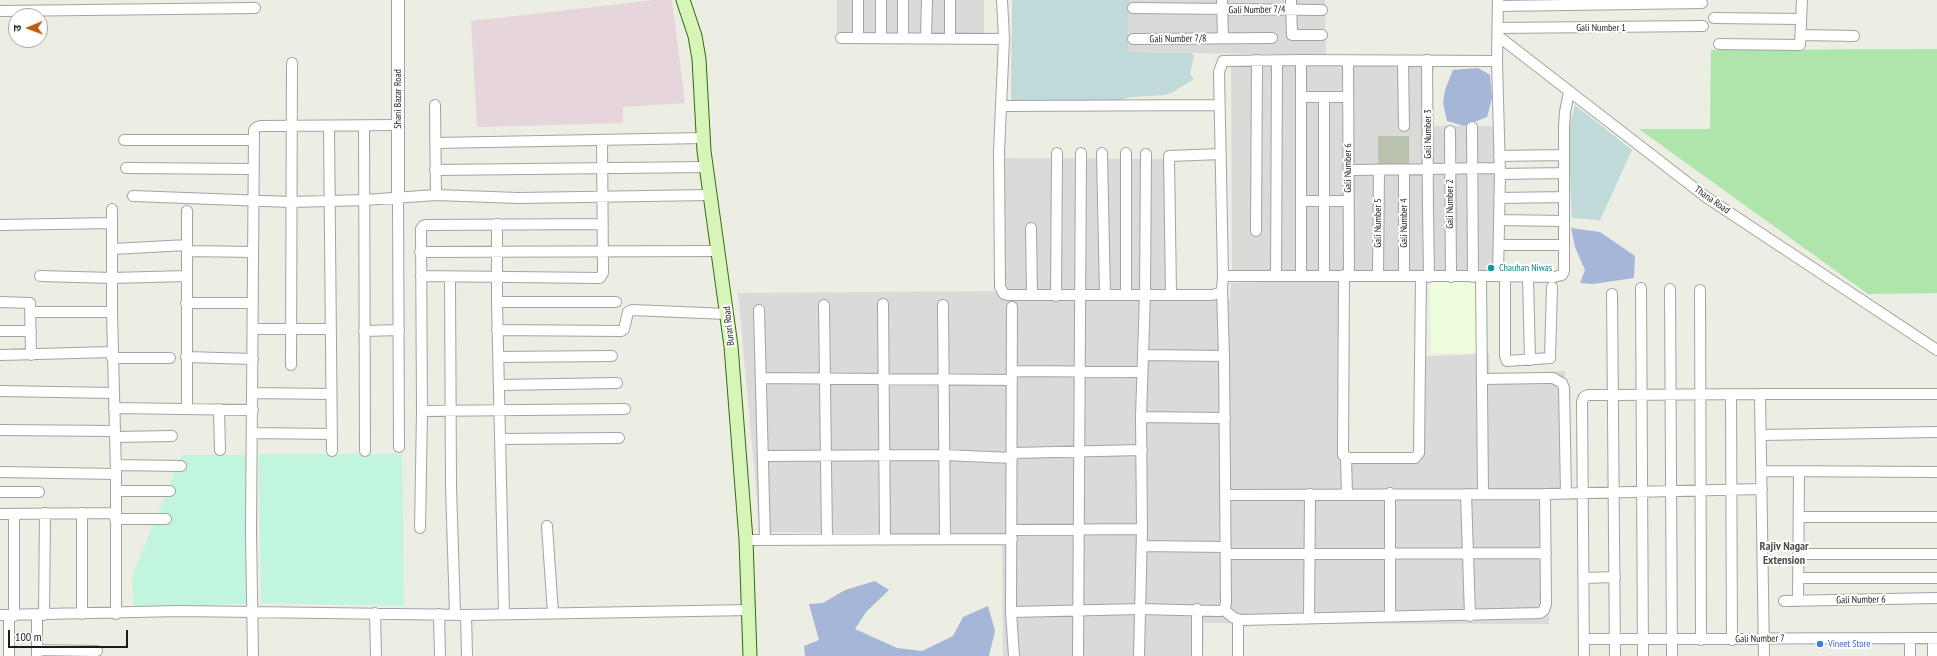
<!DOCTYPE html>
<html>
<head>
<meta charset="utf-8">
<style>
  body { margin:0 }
  #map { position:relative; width:1937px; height:656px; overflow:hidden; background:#ecede3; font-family:"PT Sans Narrow","Noto Sans Devanagari",sans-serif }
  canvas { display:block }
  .north { position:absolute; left:8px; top:8px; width:40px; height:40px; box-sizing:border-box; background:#fff; border:1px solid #a4a4a4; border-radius:50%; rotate:269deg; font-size:11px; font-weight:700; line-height:16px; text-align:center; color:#1c1c1c }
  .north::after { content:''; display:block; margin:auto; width:14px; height:18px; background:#bc5c0d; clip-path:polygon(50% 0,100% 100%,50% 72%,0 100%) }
  .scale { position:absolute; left:8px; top:630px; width:120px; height:18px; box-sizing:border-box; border:2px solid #1c1c1c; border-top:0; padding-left:5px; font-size:12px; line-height:14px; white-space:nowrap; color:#1c1c1c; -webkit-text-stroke:3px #fff; paint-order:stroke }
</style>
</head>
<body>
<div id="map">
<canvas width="1937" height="656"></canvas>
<div class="north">उ</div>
<div class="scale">100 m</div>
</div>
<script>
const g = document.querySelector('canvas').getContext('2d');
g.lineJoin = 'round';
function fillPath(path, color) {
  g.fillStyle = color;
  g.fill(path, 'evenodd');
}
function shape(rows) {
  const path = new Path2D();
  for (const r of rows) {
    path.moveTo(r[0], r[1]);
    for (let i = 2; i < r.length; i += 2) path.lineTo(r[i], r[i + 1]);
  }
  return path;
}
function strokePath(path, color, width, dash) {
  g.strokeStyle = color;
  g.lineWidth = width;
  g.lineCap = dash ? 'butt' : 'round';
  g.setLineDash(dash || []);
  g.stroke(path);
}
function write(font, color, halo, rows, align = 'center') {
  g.font = font + ' "PT Sans Narrow",sans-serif';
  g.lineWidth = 4;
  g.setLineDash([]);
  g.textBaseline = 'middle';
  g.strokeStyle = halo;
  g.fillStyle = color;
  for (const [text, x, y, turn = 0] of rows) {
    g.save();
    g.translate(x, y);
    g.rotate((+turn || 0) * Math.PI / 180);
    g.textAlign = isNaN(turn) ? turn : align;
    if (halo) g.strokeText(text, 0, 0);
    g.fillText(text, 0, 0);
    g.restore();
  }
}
fillPath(shape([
  [837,0,984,0,984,35,837,36],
  [1129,0,1325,0,1326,55,1128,52],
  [1434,63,1430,126,1500,126,1500,271,1232,270,1231,66],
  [1004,158,1166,159,1170,290,1004,293],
  [1340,280,1339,458,1421,462,1423,356,1489,354,1490,374,1565,371,1565,495,1543,494,1549,624,1204,623,1203,656,1003,656,1002,536,760,532,738,293,994,291,1000,297,1230,299,1231,283]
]), '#dadad9');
fillPath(shape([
  [655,0,672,0,685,103,623,107,623,123,477,127,471,21]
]), '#e6d5db');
fillPath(shape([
  [1430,281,1476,281,1476,353,1431,353]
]), '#eefddc');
fillPath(shape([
  [1378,136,1409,136,1409,167,1378,167]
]), '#b9c1af');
fillPath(shape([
  [1937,49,1937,293,1868,294,1639,129,1710,129,1711,50]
]), '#ade5ab');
fillPath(shape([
  [1012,0,1129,0,1128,52,1192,53,1194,56,1190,74,1194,79,1173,92,1165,95,1131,97,1111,102,1014,102,1011,99],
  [1575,105,1632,150,1600,220,1572,218,1568,132]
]), '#c0dada');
fillPath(shape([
  [259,454,402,454,404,606,261,603],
  [182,455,247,455,247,604,134,607,132,577]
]), '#c1f5dd');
fillPath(shape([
  [1478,68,1490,75,1492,98,1487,117,1464,126,1447,121,1443,103,1445,90,1453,70],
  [1571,228,1600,232,1635,256,1634,278,1593,284,1580,283,1585,270,1575,247],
  [875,581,889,590,866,612,855,629,897,648,922,651,953,636,963,617,988,606,995,631,989,656,805,656,804,646,819,640,809,604,823,603,845,590]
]), '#a5b6d8');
const minor = shape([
  [881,0,881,38],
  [1002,0,1004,39,999,151,1000,287,1004,294,1008,295,1212,295,1220,293,1222,289,1223,276,1219,72,1223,61,1301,60,1497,61],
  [1222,0,1223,38],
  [1291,0,1292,35,1322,35],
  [1498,6,1702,3],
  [1133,8,1322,10],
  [0,11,255,8],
  [1714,18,1801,19],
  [1498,28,1703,26],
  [1801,35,1854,36],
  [1498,36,1706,197,1937,350],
  [903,37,903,0],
  [841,38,1004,39],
  [858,38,858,0],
  [926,38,927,0],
  [950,38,950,0],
  [1133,39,1272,38],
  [1719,44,1800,45,1802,0],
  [1301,60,1301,276],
  [1348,60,1349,276],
  [1427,60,1428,209],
  [1403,61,1404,126],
  [1301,97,1348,97],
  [435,105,436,195],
  [1002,106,1219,105],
  [364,126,365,451],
  [329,127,332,451],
  [1472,127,1473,277],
  [1450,131,1451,277],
  [124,140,253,140],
  [435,143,703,138],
  [1102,153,1105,295],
  [1126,153,1126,295],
  [1499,156,1564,155],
  [126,168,253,169],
  [435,170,707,167],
  [1352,170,1499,168],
  [1404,170,1404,276],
  [1500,174,1564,173],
  [133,196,291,202,365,200,436,195,518,198,711,195],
  [398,198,399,447],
  [1499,198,1564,197],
  [1301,201,1348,201],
  [112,209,112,312,116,474,116,614],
  [1428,210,1429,277],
  [1499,220,1564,221],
  [497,224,497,302,504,614],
  [0,225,112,223],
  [1031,228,1032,295],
  [1256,231,1257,60],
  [1499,245,1564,245],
  [113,249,187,245],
  [187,251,253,252],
  [420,252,719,251],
  [1324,275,1324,97],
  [1344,275,1343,451,1343,455,1349,458,1415,458,1419,453,1421,276],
  [40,276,112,278,187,276],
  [421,276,600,278,603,273,602,141],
  [1223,276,1498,276,1500,174,1497,61,1498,0],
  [1276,276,1277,61],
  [1378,276,1379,170],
  [1498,276,1554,277,1562,275,1564,271,1564,126,1565,112,1569,92],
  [450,277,451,487,455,614],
  [1481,277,1483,494],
  [1505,277,1505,356,1507,361,1550,358,1552,287],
  [1528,277,1530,360],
  [1641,288,1643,656],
  [1670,289,1672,656],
  [1700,290,1701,640],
  [1171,294,1169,156,1221,154],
  [1612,294,1615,656],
  [1056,296,1057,153],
  [0,302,30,303,31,355],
  [497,302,616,302],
  [186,303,252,303],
  [883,304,885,539],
  [824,305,827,540],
  [943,305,945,539],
  [1012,307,1011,612,1141,609,1219,611,1224,610,1226,603,1224,356,1222,289],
  [759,310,765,540],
  [31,312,112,312],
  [253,329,330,329],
  [497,330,621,331,624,329,628,312,632,310,727,314],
  [0,331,31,331],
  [364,331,399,330],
  [0,355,112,352],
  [1143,355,1224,356],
  [186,357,253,359],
  [498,357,612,356],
  [112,358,170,358],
  [291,365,292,63],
  [1012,371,1142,372],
  [761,378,1012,380],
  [1482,379,1545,378,1553,378,1562,383,1564,388,1566,493],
  [499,385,617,383],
  [0,391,113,393],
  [253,393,331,394],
  [1731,395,1732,640],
  [114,408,253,410],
  [187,409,187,211],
  [219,409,220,450],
  [422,411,625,409],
  [1141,417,1225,418],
  [0,430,114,431],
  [252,433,332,434],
  [1762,435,1937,432],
  [115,437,172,436],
  [500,439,619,438],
  [1012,453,1142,450],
  [763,456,944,455,1012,458],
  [1346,458,1347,494],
  [116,465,181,466],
  [1762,471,1937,472],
  [0,472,116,474],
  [116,491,170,491],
  [0,492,39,492],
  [1466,494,1470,616],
  [1226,495,1545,494,1762,489],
  [82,513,82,614],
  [0,514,115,513],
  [14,514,14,616],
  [1799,517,1937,517],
  [115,519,166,519],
  [547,526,553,613],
  [420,528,422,411,421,229,423,226,426,225,603,224],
  [1011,530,1142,529],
  [746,540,1012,539],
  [1142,546,1226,547],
  [1226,554,1546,553],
  [1799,554,1937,554],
  [1584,578,1615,577],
  [1798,578,1937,578],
  [1784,601,1937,598],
  [1798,601,1799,472],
  [1197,609,1197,656],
  [1224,610,1234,618,1242,620,1540,613,1544,610,1546,604,1545,494],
  [1011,612,1014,656],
  [375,613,376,656],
  [439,614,440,656],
  [0,615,180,611,466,615,750,610],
  [37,615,37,655],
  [44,615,45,513],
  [466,615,467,656],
  [9,616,9,656],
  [1390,616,1390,493],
  [1309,618,1310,494],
  [1238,620,1238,656],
  [1584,639,1937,638],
  [37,650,97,651],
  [253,656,251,530,254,130,257,127,261,126,398,125],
  [1078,656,1081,153],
  [1139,656,1142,529,1141,417,1145,294,1146,154],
  [1584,656,1582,402,1584,397,1588,395,1614,395,1760,394],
  [1764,656,1760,394,1937,394],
  [1910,656,1910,638],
  [1933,656,1933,645]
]);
const tertiary = shape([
  [398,198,398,0]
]);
const secondary = shape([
  [683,0,695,36,699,59,704,151,731,346,746,540,750,656]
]);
strokePath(minor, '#a3a3a3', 12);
strokePath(tertiary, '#a3a3a3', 14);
strokePath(secondary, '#356b0b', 15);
strokePath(minor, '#fff', 10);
strokePath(tertiary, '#fff', 12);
strokePath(secondary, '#d7f5b9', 13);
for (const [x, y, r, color] of [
  [1491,268,4,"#0f9aa8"],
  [1820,644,4,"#3f7fe0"]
]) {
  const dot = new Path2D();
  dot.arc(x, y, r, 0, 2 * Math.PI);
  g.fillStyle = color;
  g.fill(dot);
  strokePath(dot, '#fff', 1.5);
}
write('10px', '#1c1c1c', '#fff', [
  ["Gali Number 7/4",1257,10,-1],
  ["Gali Number 1",1601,28],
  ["Gali Number 7/8",1178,39,-1],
  ["Shani Bazar Road",398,99,-90],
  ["Gali Number 3",1428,134,-90],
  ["Gali Number 6",1348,168,-90],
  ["Thana Road",1712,200,35],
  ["Gali Number 2",1450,204,-90],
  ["Gali Number 5",1378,223,-90],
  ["Gali Number 4",1404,223,-90],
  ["Burari Road",729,326,-96],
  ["Gali Number 6",1861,600,-1],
  ["Gali Number 7",1760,639,-1]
]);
write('10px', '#0d838f', '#fff', [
  ["Chauhan Niwas",1499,268]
], 'left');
write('10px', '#366cbe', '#fff', [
  ["Vineet Store",1828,644]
], 'left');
write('bold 12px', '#4f4f4f', '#fff', [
  ["Rajiv Nagar",1784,547],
  ["Extension",1784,561]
]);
</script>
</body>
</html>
